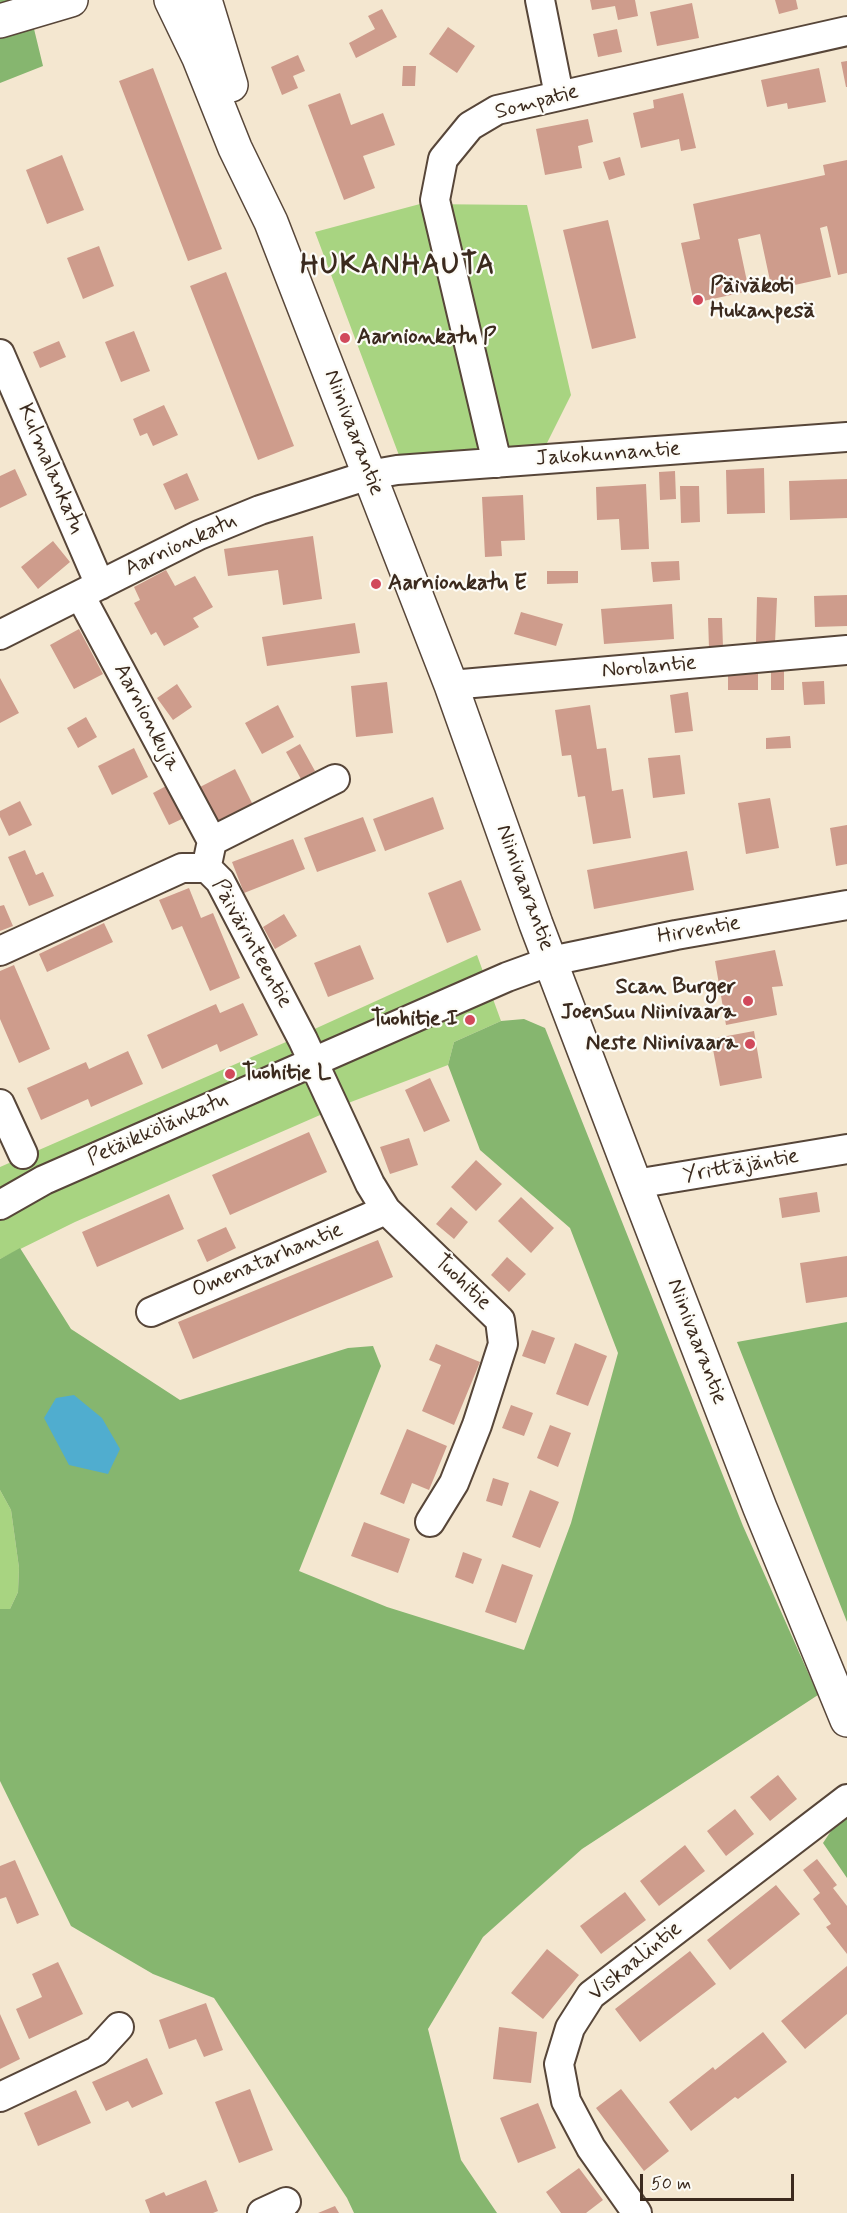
<!DOCTYPE html>
<html>
<head>
<meta charset="utf-8">
<style>
  body { margin:0 }
  #map { position:relative; width:847px; height:2213px; overflow:hidden; background:#f4e7d0; font-family:Mynerve,sans-serif }
  canvas { display:block }
  .scale { position:absolute; left:640px; top:2174px; width:154px; height:27px; box-sizing:border-box; border:3px solid #3b2a1e; border-top:0; padding-left:8px; font-size:18px; line-height:21px; white-space:nowrap; color:#3b2a1e; -webkit-text-stroke:4px #fdfcf7; paint-order:stroke }
</style>
</head>
<body>
<div id="map">
<canvas width="847" height="2213"></canvas>
<div class="scale">50 m</div>
</div>
<script>
const g = document.querySelector('canvas').getContext('2d');
g.lineJoin = 'round';
function fillPath(path, color) {
  g.fillStyle = color;
  g.fill(path, 'evenodd');
}
function shape(rows) {
  const path = new Path2D();
  for (const r of rows) {
    path.moveTo(r[0], r[1]);
    for (let i = 2; i < r.length; i += 2) path.lineTo(r[i], r[i + 1]);
  }
  return path;
}
function strokePath(path, color, width, dash) {
  g.strokeStyle = color;
  g.lineWidth = width;
  g.lineCap = dash ? 'butt' : 'round';
  g.setLineDash(dash || []);
  g.stroke(path);
}
function write(font, color, halo, rows, align = 'center') {
  g.font = font + ' Mynerve,sans-serif';
  g.lineWidth = 4.5;
  g.setLineDash([]);
  g.textBaseline = 'middle';
  g.strokeStyle = halo;
  g.fillStyle = color;
  for (const [text, x, y, turn = 0] of rows) {
    g.save();
    g.translate(x, y);
    g.rotate((+turn || 0) * Math.PI / 180);
    g.textAlign = isNaN(turn) ? turn : align;
    if (halo) g.strokeText(text, 0, 0);
    g.fillText(text, 0, 0);
    g.restore();
  }
}
fillPath(shape([
  [420,204,527,205,571,395,544,449,400,458,315,232],
  [477,955,501,1021,454,1042,448,1065,343,1105,75,1222,0,1259,0,1167,286,1042],
  [0,1490,11,1510,19,1568,18,1592,10,1609,0,1609]
]), '#a8d481');
fillPath(shape([
  [0,0,27,0,43,66,0,83],
  [524,1019,545,1028,743,1526,818,1695,582,1849,483,1937,428,2029,461,2160,497,2213,354,2213,347,2198,214,1998,153,1974,71,1926,0,1781,0,1609,10,1609,18,1592,19,1568,11,1510,0,1490,0,1259,20,1248,71,1329,180,1400,348,1348,373,1346,381,1366,299,1571,387,1607,524,1650,571,1523,618,1353,570,1228,480,1150,448,1065,454,1042,501,1021],
  [847,1322,847,1622,737,1342],
  [845,1810,847,1810,847,1878,823,1843]
]), '#86b66f');
fillPath(shape([
  [74,1395,102,1418,120,1449,108,1474,69,1465,44,1418,56,1398]
]), '#50adcf');
fillPath(shape([
  [590,0,635,0,638,16,618,20,615,6,592,10],
  [775,0,796,0,798,9,779,14],
  [692,3,699,38,657,46,650,12],
  [382,9,397,37,356,58,349,43,375,29,368,16],
  [448,27,475,46,457,73,429,54],
  [617,29,622,52,598,57,593,34],
  [298,55,305,71,293,76,298,88,282,95,271,67],
  [847,61,847,87,846,87,841,62],
  [403,66,416,66,415,86,402,86],
  [153,68,222,249,188,261,119,81],
  [819,68,826,102,788,109,787,103,767,107,761,80],
  [340,93,351,125,383,113,395,145,363,156,375,188,344,200,308,105],
  [683,93,696,148,681,151,679,139,641,148,633,113,654,108,653,100],
  [588,119,593,142,578,146,582,168,545,175,536,129],
  [62,155,84,210,47,224,26,170],
  [620,157,625,175,609,180,603,162],
  [847,160,847,273,838,275,827,226,820,228,831,277,772,290,760,234,738,239,749,291,694,303,681,243,700,239,693,204,825,175,823,165],
  [608,220,636,338,592,349,563,230],
  [99,246,114,286,83,299,67,258],
  [226,272,294,446,258,460,190,286],
  [134,331,150,371,121,382,105,342],
  [59,341,66,357,40,368,33,352],
  [164,405,178,435,153,446,147,433,140,436,133,419],
  [764,468,765,513,727,514,726,470],
  [15,469,27,495,0,508,0,476],
  [675,471,676,499,660,500,659,472],
  [187,473,199,500,175,510,163,484],
  [847,479,847,518,790,520,789,481],
  [646,484,649,549,621,550,619,519,597,520,596,487],
  [680,486,699,486,700,522,681,523],
  [523,495,525,540,501,541,502,556,485,557,482,497],
  [313,536,322,599,283,605,278,570,228,576,224,549],
  [53,541,70,562,38,589,21,567],
  [679,561,680,580,653,582,651,562],
  [166,570,175,586,195,576,213,607,193,618,199,627,164,646,156,632,151,635,134,603,140,600,134,587],
  [547,571,578,571,578,583,547,584],
  [847,595,847,626,815,627,814,596],
  [757,597,777,598,775,643,756,642],
  [672,604,674,639,604,644,601,609],
  [521,612,563,624,556,646,514,634],
  [708,618,722,618,723,647,709,648],
  [355,623,360,653,267,666,262,637],
  [79,629,103,674,74,689,50,645],
  [771,671,784,671,784,690,771,690],
  [728,672,758,673,758,690,728,690],
  [0,678,19,713,0,723],
  [824,681,825,704,804,705,802,682],
  [387,682,393,733,356,737,351,686],
  [177,684,192,707,173,720,157,698],
  [688,692,693,731,675,733,670,695],
  [278,705,294,737,262,754,245,723],
  [590,705,597,749,606,748,612,791,623,789,631,838,593,844,585,796,578,797,571,755,562,756,555,710],
  [86,717,97,737,78,748,67,728],
  [790,736,791,748,766,749,766,738],
  [300,744,315,771,301,779,286,752],
  [134,748,148,777,112,795,98,766],
  [680,755,685,794,653,798,648,758],
  [235,769,253,805,219,822,200,787],
  [168,785,184,818,169,825,153,793],
  [433,797,444,829,385,851,373,819],
  [770,798,779,848,746,854,738,803],
  [20,801,32,825,9,836,0,817,0,811],
  [363,817,376,851,317,872,304,838],
  [847,825,847,864,836,866,830,828],
  [293,839,305,869,244,893,232,862],
  [25,850,36,875,43,872,54,896,29,906,8,857],
  [687,851,694,890,594,909,587,870],
  [461,880,481,930,447,943,428,893],
  [189,888,201,918,213,913,240,978,210,991,182,926,172,930,159,900],
  [4,905,13,926,0,931,0,906],
  [284,914,297,936,275,949,263,927],
  [104,923,113,942,47,972,39,954],
  [360,945,374,979,328,997,314,963],
  [775,950,783,986,772,987,777,1015,726,1025,715,961],
  [14,965,50,1049,19,1063,0,1019,0,971],
  [243,1003,258,1035,220,1052,217,1044,162,1069,147,1035,216,1004,220,1013],
  [754,1031,762,1078,720,1086,711,1039],
  [128,1051,143,1084,91,1107,88,1099,41,1120,27,1088,86,1062,89,1069],
  [430,1078,450,1121,424,1132,405,1090],
  [309,1132,327,1172,230,1215,212,1175],
  [409,1138,418,1165,390,1174,380,1147],
  [476,1160,502,1184,476,1211,451,1187],
  [817,1192,820,1212,782,1218,779,1198],
  [169,1194,184,1229,97,1267,82,1232],
  [521,1197,554,1228,531,1253,498,1221],
  [451,1207,468,1222,454,1239,436,1224],
  [226,1227,236,1248,207,1262,197,1240],
  [378,1240,393,1277,193,1359,178,1322],
  [847,1256,847,1297,806,1303,800,1263],
  [507,1257,526,1274,509,1292,491,1275],
  [532,1330,555,1338,545,1364,522,1356],
  [575,1343,607,1356,588,1406,556,1394],
  [436,1344,480,1362,454,1425,422,1411,441,1365,429,1360],
  [511,1405,533,1413,524,1436,502,1428],
  [550,1425,571,1433,558,1467,537,1458],
  [407,1429,447,1446,429,1490,412,1483,404,1504,380,1494],
  [493,1478,509,1483,502,1506,486,1501],
  [530,1490,559,1502,540,1548,512,1537],
  [364,1522,410,1539,398,1573,351,1556],
  [463,1552,482,1559,473,1584,455,1577],
  [502,1564,533,1575,516,1623,485,1612],
  [778,1775,797,1799,770,1821,750,1797],
  [735,1809,754,1834,726,1856,707,1831],
  [685,1845,705,1871,659,1906,640,1881],
  [817,1859,837,1885,833,1888,847,1906,847,1954,826,1927,831,1924,813,1899,820,1893,803,1870],
  [15,1860,39,1915,17,1924,6,1897,0,1899,0,1866],
  [776,1885,800,1914,730,1970,707,1940],
  [625,1892,646,1920,601,1954,580,1926],
  [547,1949,579,1975,543,2019,511,1993],
  [690,1951,716,1984,640,2042,615,2009],
  [58,1962,83,2014,29,2039,16,2009,42,1997,32,1974],
  [847,1966,847,2014,805,2049,781,2021],
  [206,2003,223,2050,204,2057,196,2039,169,2049,159,2020],
  [0,2014,20,2059,0,2069],
  [499,2027,537,2032,531,2083,493,2079],
  [763,2032,787,2062,738,2099,735,2097,691,2131,669,2102,713,2067,715,2070],
  [147,2058,163,2094,132,2108,128,2101,106,2111,92,2082],
  [250,2089,273,2150,239,2163,215,2102],
  [621,2089,669,2151,644,2171,596,2108],
  [76,2090,91,2123,38,2146,24,2113],
  [538,2103,556,2148,518,2163,500,2118],
  [579,2168,603,2200,586,2213,561,2213,546,2192],
  [206,2180,218,2211,213,2213,150,2213,145,2200,164,2192,166,2196],
  [335,2206,339,2213,318,2213]
]), '#ce9c8c');
const minor = shape([
  [540,0,559,95],
  [0,354,100,585],
  [497,463,435,200,443,159,470,126,497,110,847,31],
  [80,595,212,841],
  [0,635,199,535,260,510,369,475,397,470,847,437],
  [451,685,847,650],
  [208,860,212,841,335,779],
  [0,951,182,868,207,868,220,881,303,1040,370,1184,386,1210,500,1320,503,1344,477,1425,454,1483,430,1522],
  [0,1104,23,1154],
  [635,1184,847,1149],
  [0,1205,44,1180,507,977,551,961,676,935,847,905],
  [151,1312,386,1210],
  [0,2097,97,2051,119,2027],
  [262,2213,286,2202],
  [637,2213,591,2148,566,2101,559,2064,570,2028,591,1995,847,1799]
]);
const major = shape([
  [171,0,199,58,235,148,271,222,451,685,536,924,635,1184,760,1508,847,1720],
  [205,0,231,85],
  [0,21,71,0]
]);
strokePath(minor, '#574639', 32);
strokePath(major, '#574639', 36);
strokePath(minor, '#fff', 28);
strokePath(major, '#fff', 33);
for (const [x, y, r, color] of [
  [698,300,6,"#d1495b"],
  [345,338,6,"#d1495b"],
  [376,584,6,"#d1495b"],
  [748,1001,6,"#d1495b"],
  [470,1020,6,"#d1495b"],
  [750,1044,6,"#d1495b"],
  [230,1074,6,"#d1495b"]
]) {
  const dot = new Path2D();
  dot.arc(x, y, r, 0, 2 * Math.PI);
  g.fillStyle = color;
  g.fill(dot);
  strokePath(dot, '#fdfcf7', 2);
}
write('22px', '#3b2a1e', '#fdfcf7', [
  ["Sompatie",537,103,-15],
  ["Niinivaarantie",353,433,69],
  ["Jakokunnantie",608,455,-4],
  ["Kulmalankatu",50,469,67],
  ["Aarnionkatu",181,546,-25],
  ["Norolantie",649,668,-5],
  ["Aarnionkuja",146,718,62],
  ["Niinivaarantie",524,888,70],
  ["Hirventie",699,931,-10],
  ["Päivärinteentie",251,944,61],
  ["Petäikkölänkatu",158,1130,-24],
  ["Yrittäjäntie",741,1167,-10],
  ["Omenatarhantie",268,1261,-23],
  ["Tuohitie",462,1283,44],
  ["Niinivaarantie",696,1342,69],
  ["Viskaalintie",636,1962,-39]
]);
write('bold 22px', '#3b2a1e', '#fdfcf7', [
  ["Päiväkoti",710,287],
  ["Hukanpesä",710,312],
  ["Aarnionkatu P",357,338],
  ["Aarnionkatu E",388,584],
  ["Scan Burger",736,988,"right"],
  ["Joensuu Niinivaara",736,1013,"right"],
  ["Tuohitie I",458,1020,"right"],
  ["Neste Niinivaara",738,1044,"right"],
  ["Tuohitie L",242,1074]
], 'left');
g.letterSpacing = '1.5px';
write('bold 28px', '#3b2a1e', '#fdfcf7', [
  ["HUKANHAUTA",398,267]
]);
g.letterSpacing = '0px';
</script>
</body>
</html>
